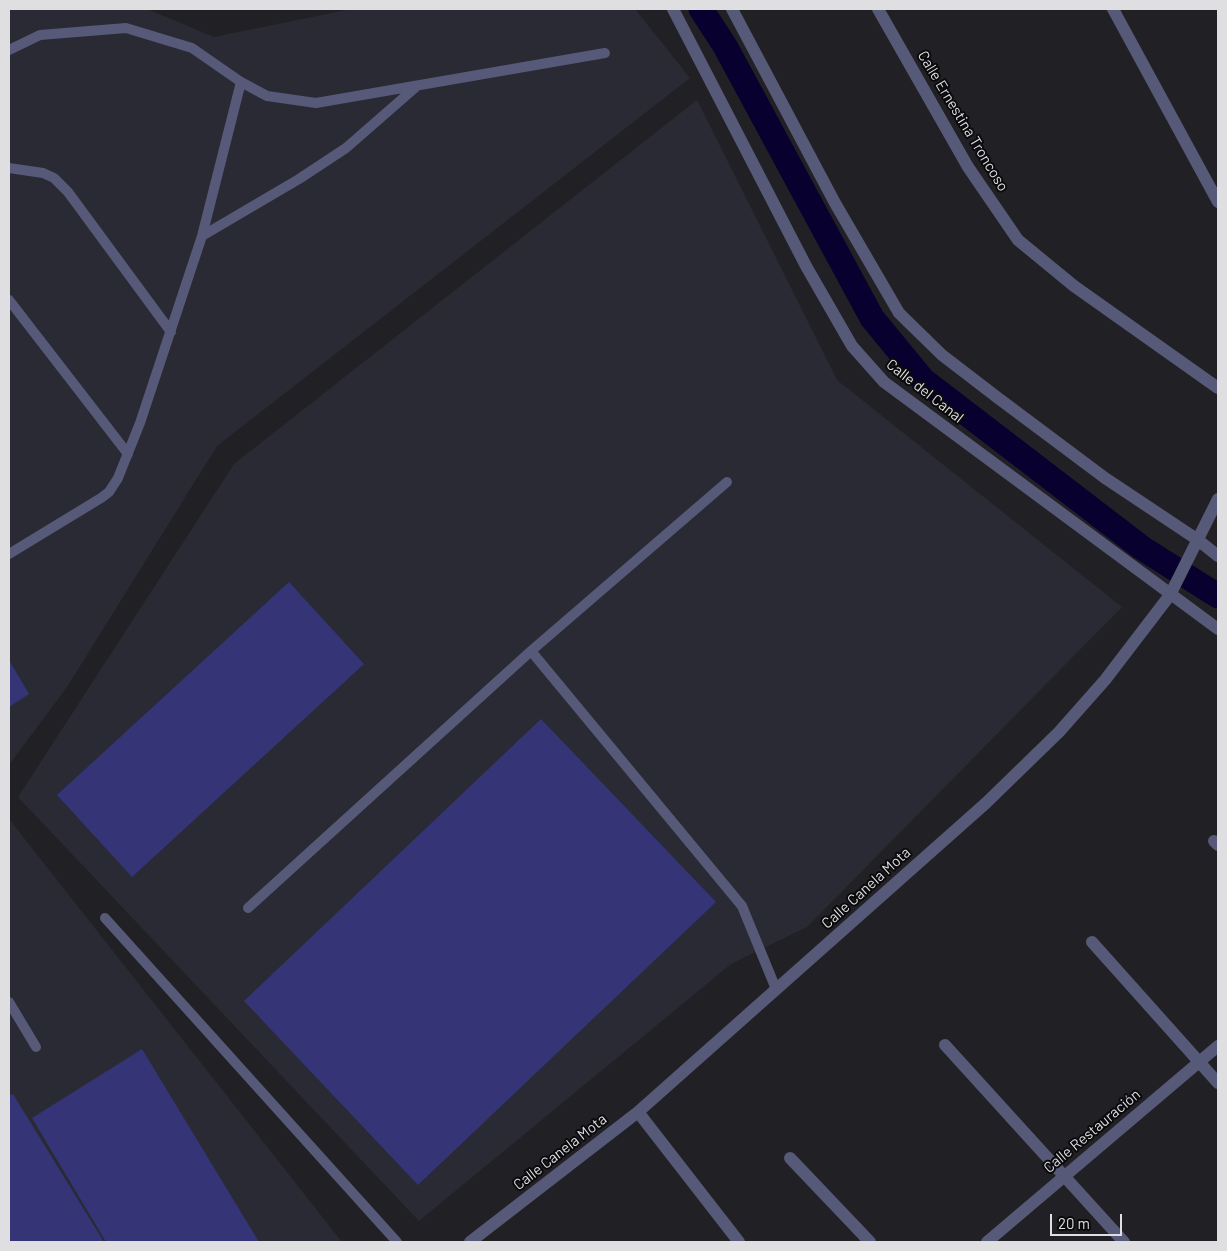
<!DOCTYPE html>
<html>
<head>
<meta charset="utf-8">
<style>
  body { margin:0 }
  #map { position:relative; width:1227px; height:1251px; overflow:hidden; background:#212125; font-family:Barlow,sans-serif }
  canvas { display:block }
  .frame { position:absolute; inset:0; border:10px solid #dfdfe2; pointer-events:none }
  .scale { position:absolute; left:1050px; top:1214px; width:72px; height:22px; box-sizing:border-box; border:2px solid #dfdfe2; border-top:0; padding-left:6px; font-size:15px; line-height:18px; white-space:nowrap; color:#dfdfe2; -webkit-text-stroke:4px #0b0b0d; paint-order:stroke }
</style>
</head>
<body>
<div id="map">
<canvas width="1227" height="1251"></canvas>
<div class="frame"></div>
<div class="scale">20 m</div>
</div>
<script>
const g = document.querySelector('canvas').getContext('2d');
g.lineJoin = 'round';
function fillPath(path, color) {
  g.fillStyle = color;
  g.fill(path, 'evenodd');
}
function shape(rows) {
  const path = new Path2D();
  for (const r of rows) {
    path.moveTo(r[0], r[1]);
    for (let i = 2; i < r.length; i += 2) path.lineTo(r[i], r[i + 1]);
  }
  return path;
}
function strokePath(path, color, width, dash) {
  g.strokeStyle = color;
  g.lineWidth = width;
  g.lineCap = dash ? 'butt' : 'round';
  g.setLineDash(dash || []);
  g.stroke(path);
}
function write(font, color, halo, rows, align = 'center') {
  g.font = font + ' Barlow,sans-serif';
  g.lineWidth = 4;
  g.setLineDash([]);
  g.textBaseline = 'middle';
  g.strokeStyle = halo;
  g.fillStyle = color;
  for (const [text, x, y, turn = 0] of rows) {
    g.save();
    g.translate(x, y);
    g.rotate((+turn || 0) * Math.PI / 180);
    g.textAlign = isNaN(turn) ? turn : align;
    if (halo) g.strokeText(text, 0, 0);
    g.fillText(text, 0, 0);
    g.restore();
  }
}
fillPath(shape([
  [9,9,147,9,214,37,351,9,635,9,690,78,217,446,67,687,9,765],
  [697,100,837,380,1122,607,807,927,731,964,419,1221,18,797,234,464],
  [9,819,342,1242,9,1242]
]), '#292a33');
strokePath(shape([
  [701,9,725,46,872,318,923,380,1142,548,1218,596]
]), '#08002e', 25);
fillPath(shape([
  [289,582,364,664,132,877,57,795],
  [9,660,29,694,9,707],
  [541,719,716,902,418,1185,244,1001],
  [142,1049,259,1242,106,1242,32,1118],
  [13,1094,104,1242,9,1242,9,1096]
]), '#353477');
strokePath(shape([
  [9,50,40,35,126,28,192,48,241,82,267,96,316,103,605,53],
  [9,168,43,173,54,178,68,192,171,332],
  [202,236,299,179,346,148,417,86],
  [9,300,128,454],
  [9,554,101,498,109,492,118,478,140,423,202,236,241,82],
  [531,651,742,906,776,989],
  [248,908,531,651,727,482],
  [105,918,397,1242],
  [9,1002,36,1047]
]), '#565978', 10);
strokePath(shape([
  [673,9,806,266,852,346,884,382,1218,629],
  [732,9,835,203,899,313,942,355,998,398,1105,478,1198,540,1218,556],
  [878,9,968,167,1018,240,1074,286,1218,388],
  [1113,9,1218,202],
  [1214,841,1218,845],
  [1092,942,1218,1083],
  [945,1045,1124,1242],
  [638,1112,739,1242],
  [790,1158,870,1242],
  [470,1242,638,1112,986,803,1059,732,1105,680,1170,595,1218,499],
  [987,1242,1218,1046]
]), '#565978', 12);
write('15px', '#dfdfe2', '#0b0b0d', [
  ["Calle Ernestina Troncoso",963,121,59],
  ["Calle del Canal",925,391,38],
  ["Calle Canela Mota",866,888,-42],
  ["Calle Restauración",1092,1131,-40],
  ["Calle Canela Mota",560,1152,-38]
]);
</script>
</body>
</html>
